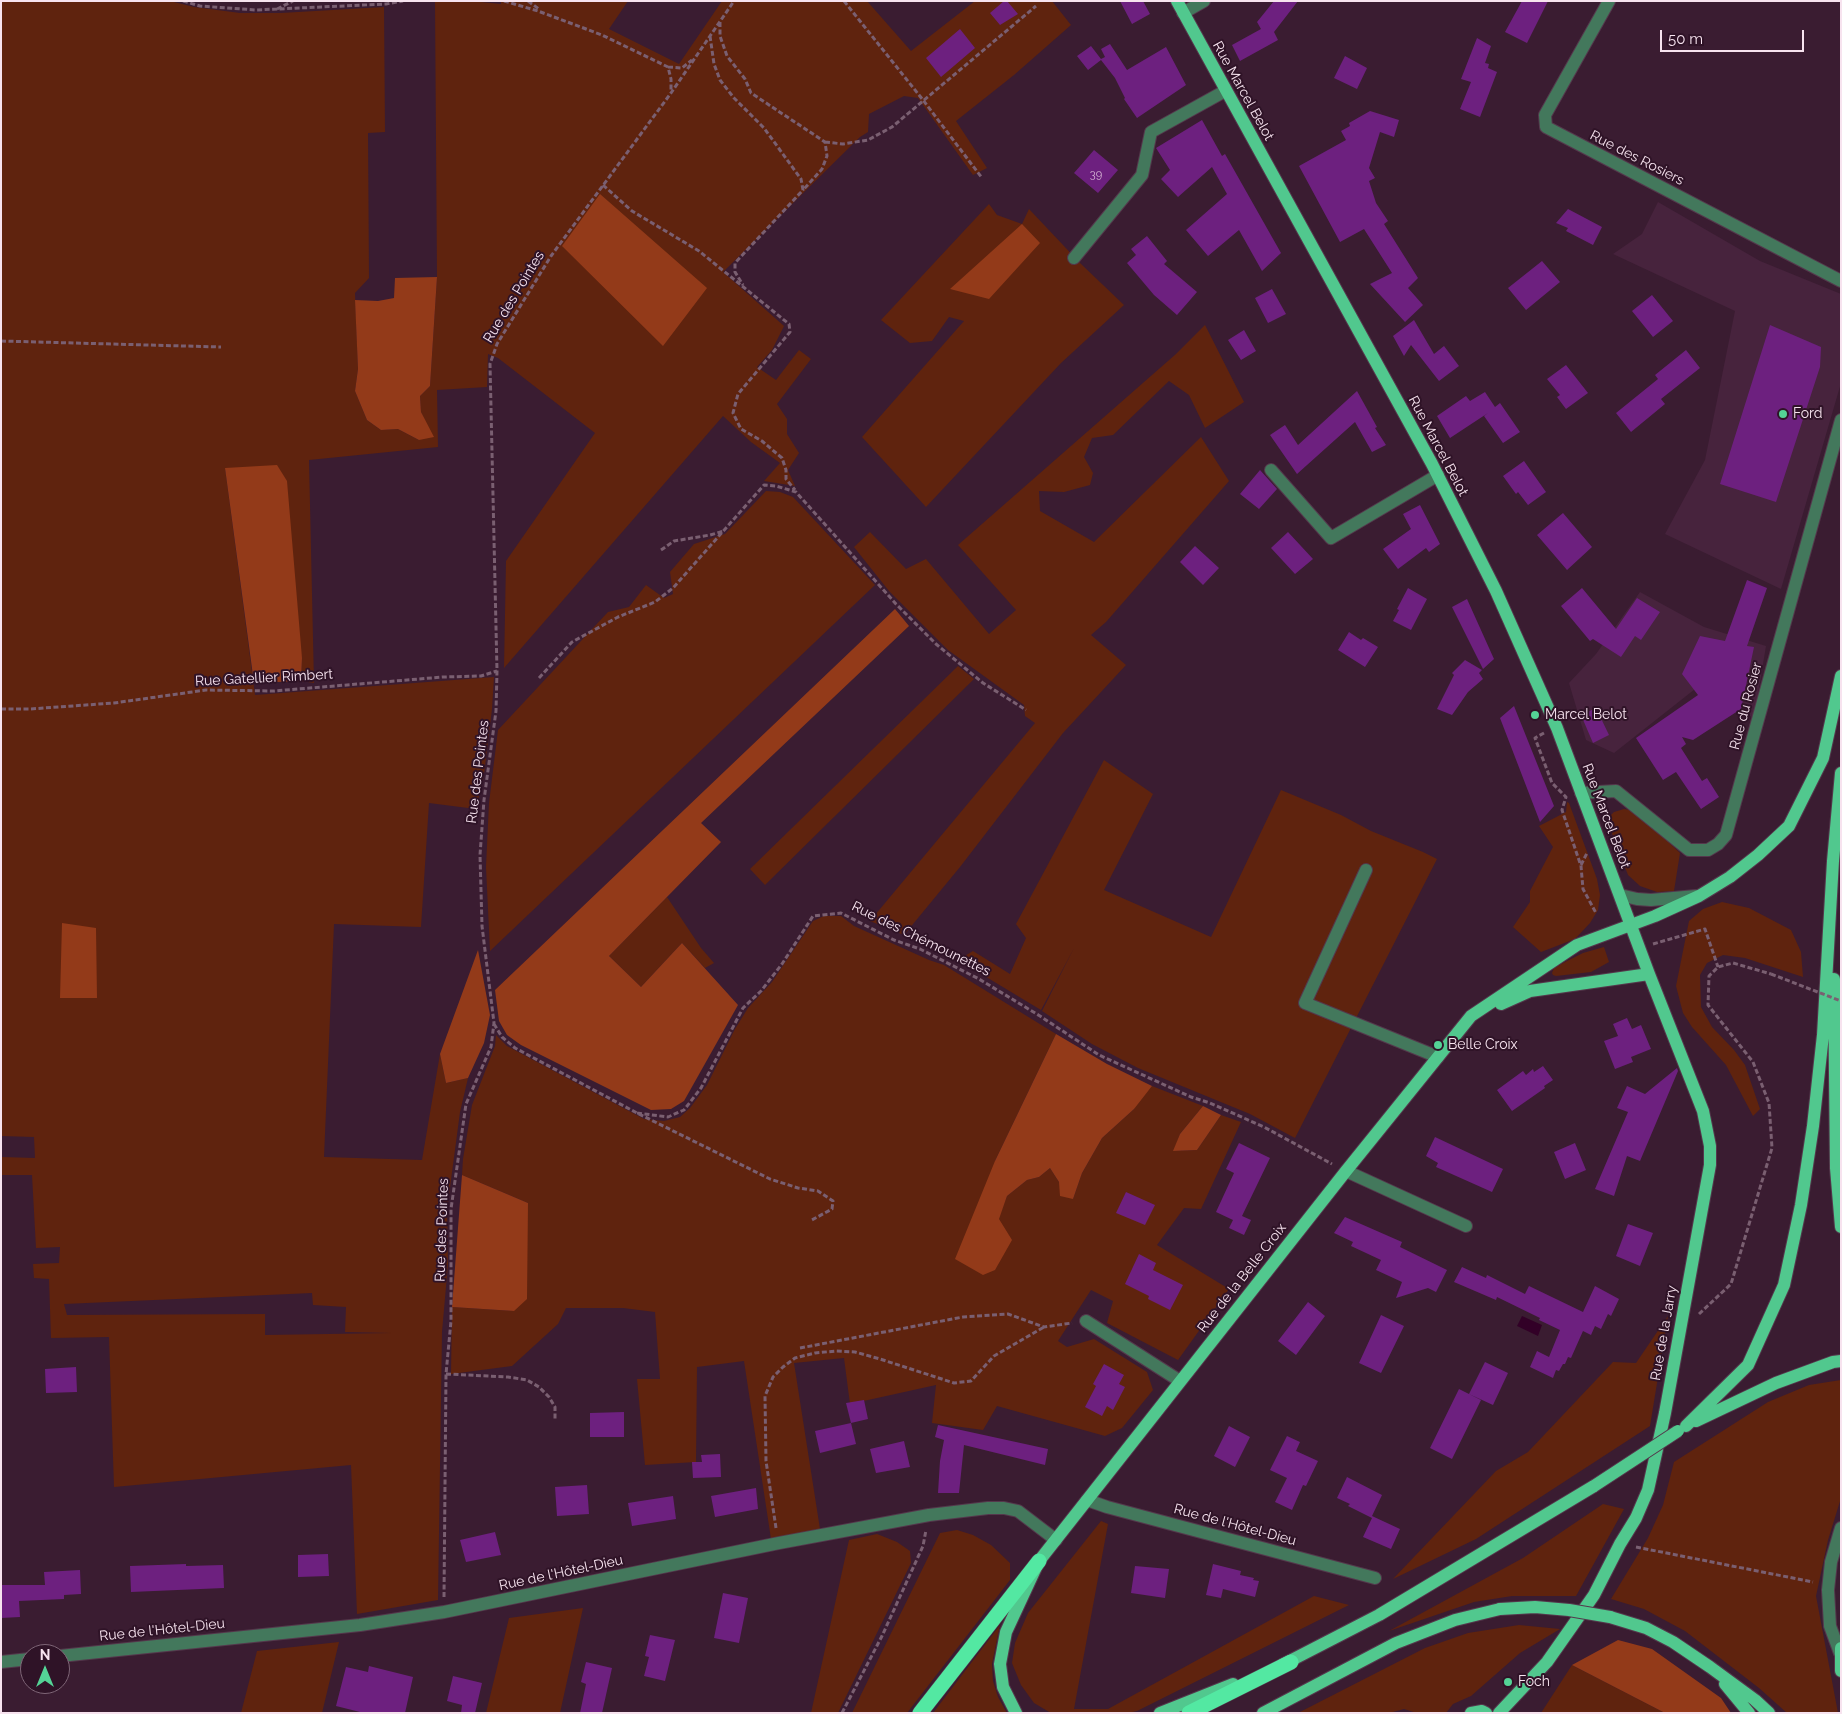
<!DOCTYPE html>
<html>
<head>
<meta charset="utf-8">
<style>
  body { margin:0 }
  #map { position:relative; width:1842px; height:1714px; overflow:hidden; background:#3a1c31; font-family:Raleway,sans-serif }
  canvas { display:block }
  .frame { position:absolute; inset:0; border:2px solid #f7e3ef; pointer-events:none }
  .north { position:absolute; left:20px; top:1644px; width:50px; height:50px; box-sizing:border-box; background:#2f1327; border:1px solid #7f6677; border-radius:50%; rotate:0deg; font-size:14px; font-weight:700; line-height:20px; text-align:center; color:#f7e3ef }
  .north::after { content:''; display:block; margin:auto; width:18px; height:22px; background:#54d396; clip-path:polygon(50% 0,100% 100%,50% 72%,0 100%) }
  .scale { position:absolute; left:1660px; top:30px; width:144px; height:22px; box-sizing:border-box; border:2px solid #f7e3ef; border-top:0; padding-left:6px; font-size:15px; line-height:18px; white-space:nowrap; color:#f7e3ef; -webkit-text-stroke:4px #2f1327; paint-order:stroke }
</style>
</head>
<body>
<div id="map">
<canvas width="1842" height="1714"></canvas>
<div class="frame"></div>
<div class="north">N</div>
<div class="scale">50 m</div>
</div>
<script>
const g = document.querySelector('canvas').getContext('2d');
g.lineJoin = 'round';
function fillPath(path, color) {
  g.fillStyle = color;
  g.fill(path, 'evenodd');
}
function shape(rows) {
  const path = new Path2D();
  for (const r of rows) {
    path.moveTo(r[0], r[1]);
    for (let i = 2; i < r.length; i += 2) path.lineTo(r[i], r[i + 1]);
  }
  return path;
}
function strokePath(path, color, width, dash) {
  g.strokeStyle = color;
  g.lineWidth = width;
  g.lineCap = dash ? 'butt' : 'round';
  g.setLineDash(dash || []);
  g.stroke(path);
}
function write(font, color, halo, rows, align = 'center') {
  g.font = font + ' Raleway,sans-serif';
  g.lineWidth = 4;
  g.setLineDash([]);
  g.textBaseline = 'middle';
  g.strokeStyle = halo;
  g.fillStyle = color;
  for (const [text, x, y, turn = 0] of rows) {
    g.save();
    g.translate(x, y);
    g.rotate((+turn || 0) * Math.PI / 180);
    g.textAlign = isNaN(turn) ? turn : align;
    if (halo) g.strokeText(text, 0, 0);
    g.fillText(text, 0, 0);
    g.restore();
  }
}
fillPath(shape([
  [1658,202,1760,261,1841,294,1841,383,1781,589,1665,534,1705,460,1735,311,1613,254,1642,234],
  [1640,592,1704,627,1766,646,1754,718,1695,689,1614,753,1586,740,1569,683,1596,654]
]), '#47233d');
fillPath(shape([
  [1,1,170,1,194,7,240,13,281,13,384,7,385,132,368,133,369,278,355,293,358,369,355,391,367,420,381,430,398,429,419,440,426,424,421,412,420,396,430,386,437,277,435,2,471,1,501,4,501,1,628,1,609,29,679,64,722,1,867,1,911,51,975,1,1052,1,1071,25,1014,75,956,121,987,168,973,175,918,98,904,96,869,114,868,132,860,137,723,272,784,326,772,350,757,367,776,380,799,350,811,359,777,404,787,419,787,434,799,453,788,470,795,486,764,481,780,463,751,442,723,416,504,668,506,561,595,433,498,358,488,354,487,387,437,390,438,447,309,460,314,683,301,681,302,658,225,468,255,695,494,677,492,709,484,774,476,809,429,803,421,927,334,924,324,1157,422,1160,440,1054,446,1083,468,1078,460,1112,447,1210,448,1264,442,1332,438,1600,357,1614,351,1465,114,1487,109,1337,51,1338,49,1279,34,1278,33,1264,59,1263,60,1247,36,1248,32,1175,1,1175,1,1157,35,1158,34,1137,1,1136],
  [312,1293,313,1305,346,1307,345,1332,391,1333,265,1335,265,1314,67,1315,64,1304],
  [989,204,997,215,1022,224,1029,209,1080,263,1124,305,1061,363,926,507,862,437,964,321,949,317,932,341,910,343,881,320],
  [1205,325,1244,402,1205,428,1189,395,1169,381,1113,435,1092,438,1084,457,1093,473,1090,485,1064,492,1039,491,1040,511,1094,542,1201,437,1229,481,1106,622,1091,635,1126,665,1063,733,960,867,904,935,870,921,1035,723,1025,716,1024,705,948,650,889,591,854,547,870,532,906,569,926,559,989,634,1016,610,958,545,1176,354],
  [766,491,780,492,793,497,875,585,490,951,486,867,489,803,498,730,608,612,629,607,646,585,664,598,673,594,670,572,694,544,725,534],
  [958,666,974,679,765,885,750,869],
  [1104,760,1153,794,1104,890,1211,937,1281,790,1341,815,1371,831,1423,852,1437,859,1295,1138,1250,1114,1138,1068,1092,1044,1042,1011,1074,948,1041,1010,958,960,973,951,1010,974,1026,938,1016,924],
  [1567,802,1569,803,1597,879,1600,895,1598,910,1590,923,1575,939,1541,952,1513,927,1530,902,1530,891,1553,847,1539,826,1566,812],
  [1624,809,1636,811,1680,853,1674,891,1657,892,1640,886,1628,875,1608,823,1610,816,1614,812],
  [667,897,701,948,714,963,705,968,682,943,641,987,609,956],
  [1722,902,1749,908,1791,930,1801,952,1803,977,1745,958,1723,955,1707,963,1700,975,1701,1007,1712,1027,1734,1050,1745,1065,1760,1109,1753,1116,1726,1065,1692,1027,1683,1013,1676,986,1689,921,1703,909],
  [824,916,841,916,854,926,929,960,944,965,1056,1034,995,1161,998,1219,1007,1196,1027,1180,1039,1177,1050,1168,1059,1182,1073,1199,1082,1173,1102,1138,1134,1109,1136,1103,1152,1086,1203,1106,1180,1134,1174,1151,1197,1150,1221,1115,1241,1122,1201,1209,1184,1208,1157,1245,1229,1289,1178,1360,1107,1323,1113,1301,1091,1290,1058,1341,1067,1347,1094,1339,1147,1372,1153,1390,1122,1428,1105,1436,997,1406,983,1430,932,1423,936,1385,850,1404,844,1358,794,1363,820,1529,771,1539,744,1361,697,1367,696,1462,645,1465,637,1379,660,1379,655,1312,623,1308,566,1308,558,1324,512,1366,451,1374,452,1307,514,1311,528,1203,462,1175,463,1159,472,1105,495,1046,496,1035,507,1046,644,1119,664,1121,680,1117,690,1108,707,1085,735,1029,748,1008,772,982,813,921],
  [1604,947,1609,962,1591,972,1556,976,1553,975,1552,973,1554,968,1567,961,1583,953],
  [1668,1316,1650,1426,1476,1539,1393,1579,1496,1471,1528,1452,1613,1362,1636,1363],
  [1841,1380,1841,1498,1828,1540,1816,1596,1838,1713,1787,1713,1759,1688,1685,1631,1644,1609,1611,1599,1648,1538,1663,1505,1674,1462,1768,1402,1809,1385],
  [1603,1504,1624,1509,1576,1596,1512,1596,1474,1602,1389,1631,1523,1558],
  [1101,1521,1108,1524,1074,1709,1108,1709,1314,1596,1349,1605,1137,1711,1128,1713,1051,1713,1034,1703,1021,1685,1012,1663,1015,1643,1028,1613],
  [957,1530,973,1535,991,1545,1010,1563,1010,1580,907,1713,852,1713,940,1533],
  [877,1534,897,1542,910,1551,911,1563,838,1713,811,1713,849,1540],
  [583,1608,560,1713,486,1713,509,1618],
  [1000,1625,992,1664,993,1681,998,1697,1007,1713,933,1713],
  [1519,1625,1560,1629,1520,1653,1471,1696,1453,1704,1446,1713,1417,1713,1404,1709,1389,1713,1298,1713,1425,1648,1468,1633],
  [339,1642,322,1713,241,1713,257,1651],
  [1572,1665,1665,1713,1541,1713]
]), '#5f230e');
fillPath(shape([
  [600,194,707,288,663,346,562,246],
  [1022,224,1040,243,989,299,950,289],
  [437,277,430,386,420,396,421,412,434,437,419,440,398,429,381,430,367,420,355,391,358,369,355,300,378,301,394,298,395,278],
  [277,465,287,481,302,658,301,681,254,683,225,468],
  [895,609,909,626,701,823,721,842,609,956,641,987,682,943,738,1005,684,1101,671,1109,651,1110,521,1045,507,1035,499,1021,495,990],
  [62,923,96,928,97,998,60,998],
  [478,950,490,1015,484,1043,468,1078,446,1083,440,1054],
  [1056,1034,1107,1064,1152,1086,1134,1109,1102,1138,1082,1173,1073,1199,1060,1196,1059,1182,1050,1168,1039,1177,1027,1180,1007,1196,999,1219,1012,1240,995,1270,983,1275,955,1259,995,1161],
  [1203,1106,1221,1115,1197,1150,1173,1151,1180,1134],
  [462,1175,528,1203,527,1299,514,1311,452,1307],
  [1618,1640,1652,1649,1721,1698,1731,1713,1665,1713,1572,1665]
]), '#933a19');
fillPath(shape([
  [1522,1316,1542,1325,1538,1336,1517,1326]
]), '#320027');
fillPath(shape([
  [1004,1,1007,1,1018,14,1000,25,990,13],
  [1120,1,1143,1,1150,14,1132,24],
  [1274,1,1298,1,1274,32,1278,40,1240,61,1232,45,1261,29,1257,22],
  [1522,1,1548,1,1527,43,1505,32],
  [960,29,975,48,941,77,926,58],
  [1477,38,1491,46,1485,63,1489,64,1488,68,1497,72,1480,117,1460,109,1471,82,1461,79],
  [1110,44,1127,70,1166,47,1186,85,1137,118,1124,99,1125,98,1115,78,1101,60,1088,70,1077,56,1091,46,1101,59,1105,57,1101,49],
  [1345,56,1367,68,1357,89,1334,78],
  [1370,111,1399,120,1394,137,1380,132,1369,168,1375,178,1369,181,1376,203,1388,221,1384,224,1418,278,1408,288,1423,305,1405,322,1370,284,1392,273,1364,229,1340,242,1299,166,1346,140,1341,131,1350,126,1349,123],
  [1202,120,1222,156,1225,154,1281,253,1262,271,1239,230,1208,256,1186,230,1227,194,1212,167,1178,197,1161,179,1170,170,1156,148],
  [1094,150,1118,170,1098,193,1074,173],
  [1568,209,1602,227,1593,245,1566,231,1568,228,1556,223],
  [1147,236,1167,261,1164,264,1197,292,1177,315,1154,295,1127,263,1136,255,1131,249],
  [1542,261,1560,282,1526,310,1508,288],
  [1272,289,1286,314,1268,323,1255,298],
  [1652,295,1673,321,1653,337,1632,311],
  [1414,320,1434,354,1444,346,1459,366,1439,381,1411,345,1404,356,1393,336],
  [1770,325,1821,347,1820,367,1776,502,1720,484],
  [1244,330,1256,351,1241,360,1228,340],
  [1686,350,1700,368,1661,399,1665,404,1631,432,1616,413,1658,379,1655,375],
  [1566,365,1588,393,1566,409,1557,397,1560,395,1547,379],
  [1357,391,1377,427,1375,428,1386,445,1372,452,1355,422,1297,474,1270,435,1285,425,1298,445],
  [1485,392,1495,407,1500,403,1520,432,1503,443,1484,416,1488,413,1450,438,1437,416,1466,396,1470,401],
  [1524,461,1546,492,1528,505,1518,492,1516,494,1503,476],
  [1260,470,1277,489,1259,509,1240,494],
  [1420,505,1440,544,1429,552,1426,548,1398,569,1383,549,1411,529,1403,514],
  [1563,513,1592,547,1567,570,1537,535],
  [1288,532,1313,559,1295,574,1271,548],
  [1195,546,1219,568,1203,585,1180,562],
  [1747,580,1767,588,1747,646,1754,647,1741,709,1693,740,1682,737,1686,744,1681,748,1702,781,1707,778,1719,797,1701,809,1676,772,1663,780,1636,738,1698,695,1682,674,1700,636,1725,641],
  [1408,588,1427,599,1411,630,1393,621,1399,610,1397,609],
  [1582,588,1616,629,1637,598,1660,612,1641,640,1635,636,1621,657,1593,639,1590,641,1561,606],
  [1467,599,1494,659,1483,669,1452,607],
  [1349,632,1361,640,1363,638,1378,647,1365,667,1338,650],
  [1465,660,1482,670,1479,673,1483,679,1468,692,1452,715,1437,709,1454,675,1452,673],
  [1514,706,1554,806,1540,822,1500,718],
  [1596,708,1609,735,1593,743,1581,715],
  [1627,1018,1632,1029,1641,1025,1651,1049,1631,1057,1633,1062,1615,1069,1604,1041,1618,1036,1613,1024],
  [1543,1066,1553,1080,1544,1086,1545,1088,1512,1111,1497,1090,1523,1071,1526,1075,1533,1069,1534,1072],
  [1677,1068,1678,1071,1640,1161,1627,1156,1614,1196,1595,1189,1628,1112,1617,1108,1627,1086,1645,1094],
  [1435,1137,1503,1169,1492,1192,1436,1167,1438,1163,1426,1156],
  [1239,1143,1270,1158,1242,1216,1251,1220,1244,1235,1229,1228,1233,1220,1216,1212,1234,1173,1226,1169],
  [1575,1143,1586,1170,1565,1179,1554,1152],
  [1126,1192,1155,1205,1145,1225,1116,1213],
  [1345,1217,1402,1242,1400,1247,1447,1270,1436,1292,1428,1288,1396,1298,1402,1282,1376,1270,1381,1260,1351,1246,1353,1242,1334,1233],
  [1628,1224,1653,1233,1640,1266,1616,1256],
  [1139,1254,1156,1263,1153,1270,1183,1285,1170,1310,1148,1299,1149,1296,1125,1284],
  [1462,1267,1486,1278,1487,1275,1525,1294,1529,1286,1583,1312,1595,1286,1619,1299,1611,1316,1608,1314,1601,1329,1595,1326,1591,1335,1583,1331,1571,1358,1568,1357,1565,1364,1563,1364,1559,1371,1556,1370,1553,1378,1530,1367,1537,1351,1549,1357,1560,1330,1539,1320,1540,1318,1497,1297,1496,1300,1454,1282],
  [1308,1302,1325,1316,1296,1355,1278,1341],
  [1381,1315,1404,1326,1381,1373,1359,1363],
  [1485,1362,1508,1373,1493,1405,1469,1394],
  [1104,1364,1124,1375,1119,1384,1125,1387,1113,1410,1107,1406,1102,1416,1085,1407,1096,1386,1093,1384],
  [76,1367,77,1392,46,1393,45,1369],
  [1459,1389,1481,1400,1452,1459,1430,1448],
  [864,1400,868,1419,851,1423,846,1403],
  [624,1412,624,1437,590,1437,590,1413],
  [851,1423,856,1444,820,1453,815,1431],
  [938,1425,1048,1449,1045,1465,964,1445,959,1493,938,1493,940,1461,944,1440,935,1437],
  [1229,1426,1250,1437,1235,1467,1214,1456],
  [1287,1436,1300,1442,1296,1451,1318,1461,1306,1486,1303,1485,1292,1510,1275,1502,1287,1478,1270,1470],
  [904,1441,910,1467,876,1473,870,1449],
  [720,1454,721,1477,693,1478,692,1462,702,1462,701,1455],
  [1347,1477,1382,1495,1372,1516,1400,1529,1391,1549,1363,1537,1372,1518,1348,1506,1350,1504,1337,1498],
  [587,1485,589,1514,557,1516,555,1487],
  [756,1488,758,1509,715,1517,711,1496],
  [673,1496,676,1519,632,1526,628,1503],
  [495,1532,501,1555,466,1562,460,1540],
  [328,1554,329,1576,298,1577,298,1555],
  [186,1564,186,1566,223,1565,224,1588,131,1592,130,1566],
  [1213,1564,1241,1571,1240,1575,1254,1578,1253,1580,1259,1581,1255,1597,1223,1589,1221,1598,1206,1595],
  [1135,1566,1169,1569,1165,1598,1131,1593],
  [80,1570,81,1594,64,1595,64,1599,19,1601,20,1617,1,1618,1,1585,45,1585,44,1572],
  [723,1593,748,1598,739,1643,714,1638],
  [650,1635,675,1640,665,1681,644,1676,649,1657,645,1656],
  [586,1662,612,1668,602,1713,580,1713,586,1684,581,1682],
  [369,1666,413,1677,405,1713,364,1713,336,1706,346,1667,368,1672],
  [453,1676,482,1683,475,1713,461,1713,462,1705,447,1701]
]), '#6d207f');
const minor = shape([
  [1609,1,1545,115,1546,127,1841,281],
  [1183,13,1204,1],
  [1074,258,1142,175,1151,132,1225,91],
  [1271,470,1331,538,1438,475],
  [1581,793,1616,791,1689,850,1708,850,1718,844,1726,835,1841,420],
  [1366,870,1305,1003,1438,1057],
  [1620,895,1637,899,1651,900,1696,896],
  [1346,1171,1466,1226],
  [1086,1321,1180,1381],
  [1087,1500,1107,1507,1375,1578],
  [1840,1653,1830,1626,1828,1590,1831,1562,1841,1528],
  [60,1656,360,1625,444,1612,779,1543,929,1515,988,1508,1004,1508,1018,1511,1056,1540],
  [1,1662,30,1659]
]);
const major = shape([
  [1177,1,1432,464,1496,591,1557,728,1649,974,1703,1111,1710,1146,1710,1165,1665,1413,1648,1490,1636,1518,1620,1544,1594,1595,1547,1662,1499,1713],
  [1834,979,1836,1168,1841,1227],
  [1501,1004,1530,991,1649,974],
  [1696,1421,1776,1383,1833,1362,1841,1361],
  [1686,1426,1748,1365,1784,1285,1801,1205,1813,1126,1823,1035,1833,861,1841,773],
  [1610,1617,1646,1628,1673,1642,1710,1667,1755,1700,1769,1713],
  [1841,1648,1841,1671],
  [1282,1665,1379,1615,1594,1486],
  [1725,1684,1749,1713],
  [1016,1713,1003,1687,1000,1664,1006,1632,1039,1561,1346,1171,1471,1016,1577,945,1655,916,1699,896,1730,877,1758,855,1789,826,1823,758,1841,676],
  [1160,1713,1233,1684],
  [1263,1713,1396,1643,1455,1620,1500,1609],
  [1471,1713,1482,1711,1486,1713]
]);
const highway = shape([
  [920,1713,1039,1561],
  [1189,1713,1291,1662]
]);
strokePath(minor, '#54384c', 14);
strokePath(major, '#54384c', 14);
strokePath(highway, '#54384c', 16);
strokePath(shape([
  [183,1,200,6,256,10,386,4,403,1],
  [504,1,538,11,602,35,668,67,671,79,671,92],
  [528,1,539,9],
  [844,1,923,100,982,178],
  [277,9,293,1],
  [720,22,720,36,727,56,745,79,751,93,825,142,827,156,822,169,804,189],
  [710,36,714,64,720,80,734,98,764,128,801,179,803,190,735,263,735,272,743,285],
  [668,67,682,68,692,60],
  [825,142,843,144,868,140,892,127,1036,6],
  [603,185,632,211,699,251,789,324,790,332,738,394,733,413,741,429,762,441,782,458,786,470,786,479,795,490],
  [1,341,221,347],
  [661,550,674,541,710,535,724,531],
  [539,678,572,642,618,617,655,602,673,588,764,485,776,486,796,492,896,604,936,644,983,683,1026,710],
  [1,709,30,709,114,703,206,690,274,691,443,677,481,676,497,671],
  [1544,733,1535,738,1552,783,1566,797,1562,810,1581,866,1583,889,1596,913],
  [1581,865,1587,853],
  [1653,944,1705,929,1718,967],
  [494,1024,502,1037,515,1048,637,1113,770,1179,798,1188,818,1191,833,1201,832,1209,810,1221],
  [637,1113,668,1117,684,1110,701,1088,743,1008,761,991,782,964,813,916,841,913,894,940,920,949,979,979,1040,1016,1099,1055,1191,1097,1210,1103,1264,1127,1332,1164],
  [1699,1314,1731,1284,1772,1148,1769,1103,1753,1062,1708,1005,1709,976,1718,967,1733,963,1771,974],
  [800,1348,963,1317,1008,1314,1044,1327,1072,1323],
  [446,1374,508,1377,527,1380,539,1387,549,1397,555,1407,555,1419],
  [776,1528,766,1461,765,1396,773,1377,783,1367,795,1358,815,1353,836,1351,855,1352,880,1359,954,1383,971,1381,994,1356,1044,1327],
  [1636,1547,1813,1582],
  [444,1597,446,1374,451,1321,451,1209,466,1104,491,1047,494,1023,482,926,480,855,484,800,496,711,497,671,490,364,497,344,551,256,671,93,734,1],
  [842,1713,882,1636,923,1546,926,1530]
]), '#7a5f71', 3, [5, 2.5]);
strokePath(minor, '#43785c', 12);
strokePath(major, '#51c88e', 12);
strokePath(highway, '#53e8a2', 15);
const majorBridge = shape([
  [1594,1486,1678,1431],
  [1500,1609,1535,1607,1569,1610,1610,1617]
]);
strokePath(majorBridge, '#54384c', 14, []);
strokePath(shape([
  [1771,974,1841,1001]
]), '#7a5f71', 3, [5, 2.5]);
strokePath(majorBridge, '#51c88e', 12);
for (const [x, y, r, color] of [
  [1783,414,5,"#54d396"],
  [1535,715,5,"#54d396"],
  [1438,1045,5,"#54d396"],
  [1508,1682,5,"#54d396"]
]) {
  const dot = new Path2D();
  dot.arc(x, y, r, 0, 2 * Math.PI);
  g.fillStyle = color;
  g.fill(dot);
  strokePath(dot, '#2f1327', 2);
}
write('11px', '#d4b2d3', null, [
  ["39",1096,175]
]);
write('14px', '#f7e3ef', '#2f1327', [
  ["Rue Marcel Belot",1243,91,61],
  ["Rue des Rosiers",1637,158,27],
  ["Rue des Pointes",514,297,-59],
  ["Rue Marcel Belot",1438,446,62],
  ["Rue Gatellier Rimbert",264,678,-3],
  ["Rue du Rosier",1746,706,-75],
  ["Rue des Pointes",478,772,-83],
  ["Rue Marcel Belot",1606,816,69],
  ["Rue des Chémounettes",921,939,26],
  ["Rue des Pointes",442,1230,-88],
  ["Rue de la Belle Croix",1242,1278,-52],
  ["Rue de la Jarry",1664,1333,-80],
  ["Rue de l'Hôtel-Dieu",1235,1525,15],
  ["Rue de l'Hôtel-Dieu",561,1573,-12],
  ["Rue de l'Hôtel-Dieu",162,1630,-6]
]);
write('14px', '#f7e3ef', '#2f1327', [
  ["Ford",1793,414],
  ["Marcel Belot",1545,715],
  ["Belle Croix",1448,1045],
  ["Foch",1518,1682]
], 'left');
</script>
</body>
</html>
